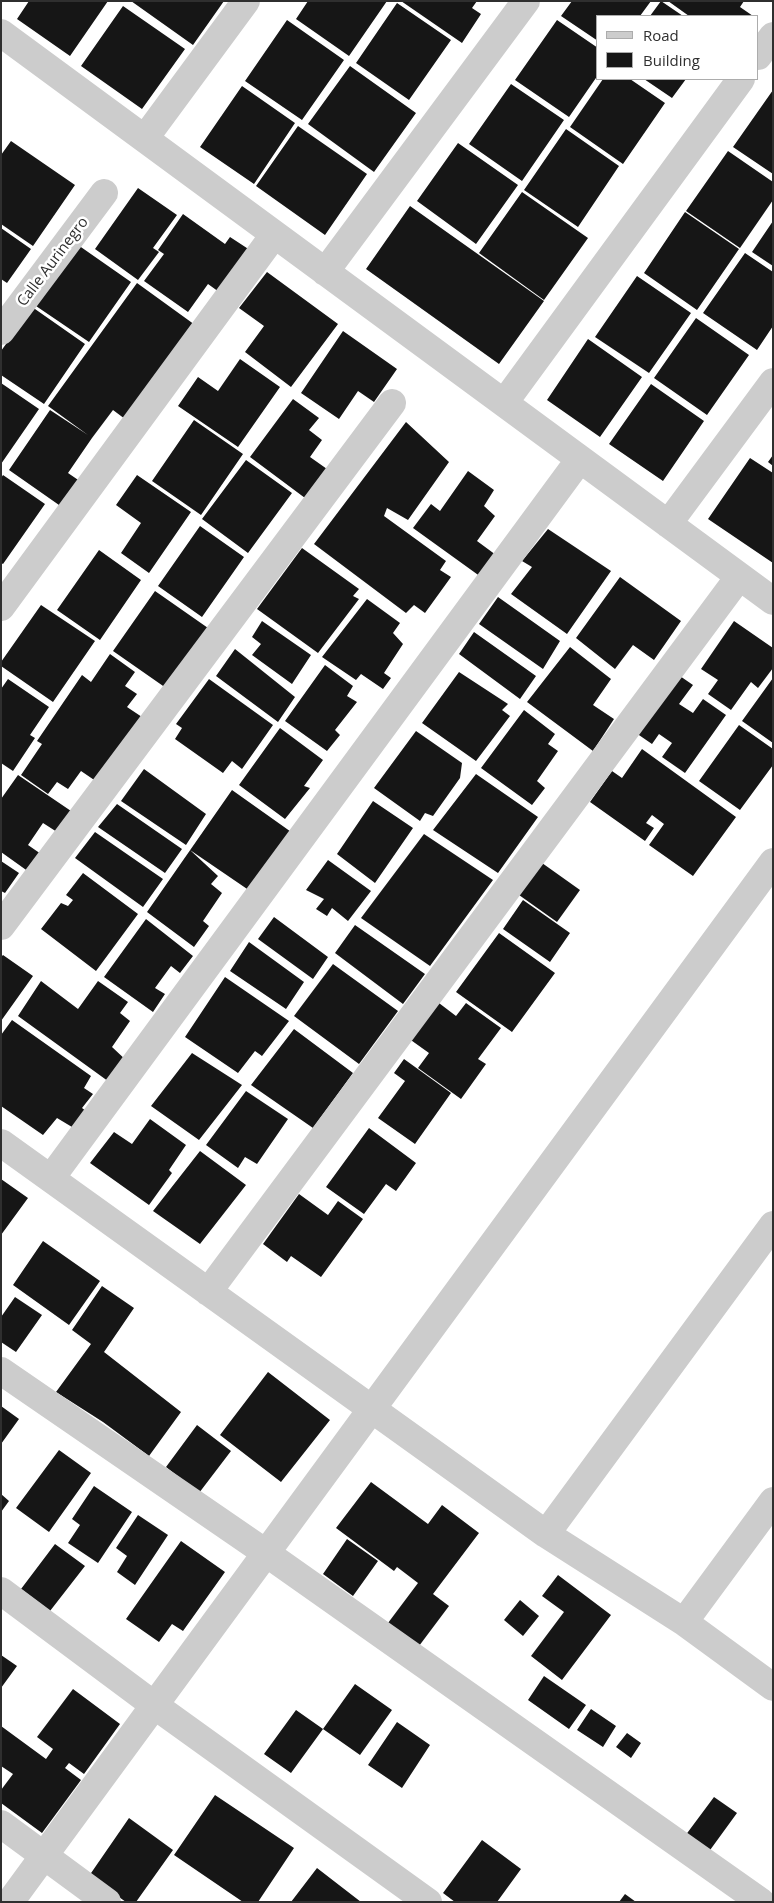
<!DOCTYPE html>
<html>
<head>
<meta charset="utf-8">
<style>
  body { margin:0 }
  #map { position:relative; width:774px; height:1903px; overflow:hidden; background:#fff; font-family:"Open Sans",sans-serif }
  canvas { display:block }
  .frame { position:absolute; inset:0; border:2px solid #2f2f2f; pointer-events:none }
  .legend { position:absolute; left:596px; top:15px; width:162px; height:65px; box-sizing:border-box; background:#fff; border:1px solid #acacac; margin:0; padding:6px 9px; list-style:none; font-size:15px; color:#2f2f2f }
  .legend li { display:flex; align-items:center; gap:10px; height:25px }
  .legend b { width:25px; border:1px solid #acacac }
</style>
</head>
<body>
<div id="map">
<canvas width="774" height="1903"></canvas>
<div class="frame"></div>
<ul class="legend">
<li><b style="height:6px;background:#ccc"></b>Road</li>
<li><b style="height:14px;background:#161616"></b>Building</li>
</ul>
</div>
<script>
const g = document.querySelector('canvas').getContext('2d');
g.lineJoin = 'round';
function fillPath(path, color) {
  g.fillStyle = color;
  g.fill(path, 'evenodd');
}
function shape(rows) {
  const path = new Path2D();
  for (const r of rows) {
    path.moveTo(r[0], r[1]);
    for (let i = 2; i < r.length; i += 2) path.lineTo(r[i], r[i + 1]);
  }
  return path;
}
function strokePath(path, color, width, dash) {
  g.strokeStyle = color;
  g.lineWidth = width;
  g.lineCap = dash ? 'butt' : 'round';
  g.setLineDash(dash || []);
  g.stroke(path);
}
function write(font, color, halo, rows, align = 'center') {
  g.font = font + ' "Open Sans",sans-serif';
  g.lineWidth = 5;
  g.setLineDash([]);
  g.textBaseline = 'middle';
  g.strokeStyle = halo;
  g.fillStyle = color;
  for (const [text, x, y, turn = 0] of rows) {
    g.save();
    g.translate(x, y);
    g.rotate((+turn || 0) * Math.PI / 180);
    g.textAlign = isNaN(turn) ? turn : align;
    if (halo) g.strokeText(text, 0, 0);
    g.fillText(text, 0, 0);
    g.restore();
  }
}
fillPath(shape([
  [29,1,108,1,70,56,17,19],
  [131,1,224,1,193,45],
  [308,1,387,1,349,56,296,19],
  [401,1,477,1,472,8,481,14,462,43],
  [572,1,651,1,640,16,598,16,598,41,561,16],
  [661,1,683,16,650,16],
  [668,1,744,1,740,7,753,16,689,16],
  [397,3,451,40,409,100,356,63],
  [123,6,185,49,142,109,81,66],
  [287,20,344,60,302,120,245,81],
  [557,20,598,48,598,75,569,117,515,80],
  [350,66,416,113,374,172,308,124],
  [603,79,630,79,665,103,623,164,570,127],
  [644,79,686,79,672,98],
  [511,84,564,120,522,181,469,144],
  [242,86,295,123,254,184,200,147],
  [773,90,773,174,733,147],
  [298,126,367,174,325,235,256,186],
  [566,129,619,166,578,227,524,190],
  [11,141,75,185,33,246,1,224,1,155],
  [458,143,518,185,476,244,417,201],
  [728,151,773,182,773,200,740,248,686,211],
  [138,188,177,215,153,248,159,252,138,280,95,249],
  [522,192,588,238,544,300,479,253],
  [410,206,544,301,499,364,366,269],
  [685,212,739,249,697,310,644,273],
  [183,214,225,244,230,237,256,254,226,297,208,284,188,312,144,281,164,254,158,250],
  [773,221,773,266,752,252],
  [1,228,31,249,7,283,1,279],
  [78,245,131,282,89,342,36,306],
  [745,253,773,272,773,326,757,350,703,313],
  [267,272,338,324,291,387,245,352,264,326,239,308],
  [637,276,691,313,649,373,595,337],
  [137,283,202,330,133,425,113,410,92,438,68,473,87,486,69,512,9,470,50,410,88,435,48,406],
  [25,302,85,344,44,404,1,375,1,351,11,337],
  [696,318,749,355,707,415,654,378],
  [343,331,397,369,374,402,358,391,339,419,301,393],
  [588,339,642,377,600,437,547,400],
  [240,359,280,387,238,447,178,406,198,377,218,391],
  [1,383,39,409,1,464],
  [651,384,704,421,663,481,609,444],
  [293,399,319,418,309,430,322,440,310,457,327,469,305,498,250,457],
  [194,420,243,454,201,515,152,481],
  [406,422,449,462,408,520,387,508,384,516,446,561,440,570,451,577,425,613,414,605,406,613,314,544],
  [773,455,773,466,768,462],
  [750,458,773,473,773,563,708,519],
  [246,460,292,493,248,553,202,519],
  [468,471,494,490,484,506,495,516,477,541,496,555,481,577,413,528,431,504,440,511],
  [3,475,45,504,3,564,1,563,1,478],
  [137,475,191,512,149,573,121,553,141,523,116,505],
  [200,526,244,557,202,617,158,586],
  [548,529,611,571,567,634,511,594,532,567,522,561],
  [302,548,359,589,353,596,359,599,318,653,257,609],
  [99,550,141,580,100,640,57,610],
  [620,577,681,621,654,660,633,645,615,669,576,638],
  [155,591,208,628,166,688,113,651],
  [498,597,560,641,543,669,479,624],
  [367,599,400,623,393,633,403,644,384,673,391,678,383,689,361,674,356,680,322,657],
  [41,605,95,641,53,702,1,666,1,662],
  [262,621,311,655,292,684,252,655,261,644,252,637],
  [734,621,773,648,773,668,758,688,751,682,731,710,708,694,718,680,701,669],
  [474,632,536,676,520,699,459,654],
  [570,647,611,679,593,705,614,719,593,751,527,702],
  [235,649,295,697,278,722,216,676],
  [110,654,135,672,125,686,137,694,127,707,148,721,103,786,81,771,68,789,57,782,48,794,21,775,42,744,37,741,82,675,91,682],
  [325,665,353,686,347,696,357,702,335,730,340,735,327,751,285,721],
  [459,672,508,704,502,710,510,716,476,761,422,723],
  [677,674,693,685,679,704,693,713,703,699,726,715,685,773,662,757,672,743,659,734,652,744,636,733],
  [773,678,773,743,742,721],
  [8,679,49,707,30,735,35,738,13,771,1,763,1,689],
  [209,679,273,725,242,769,232,761,223,773,175,739,182,728,176,724],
  [524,710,555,734,548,744,558,751,537,781,545,788,532,805,481,768],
  [739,725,773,749,773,765,740,810,699,781],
  [280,728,323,760,304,786,310,788,285,819,239,785],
  [416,731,462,763,460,778,433,816,425,813,420,821,374,788],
  [642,749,736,817,693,876,649,845,664,824,652,815,646,823,654,828,645,841,590,802,612,771,622,778],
  [144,769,206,814,186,845,121,801],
  [476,774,538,817,498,873,433,830],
  [18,775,71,811,57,832,43,823,28,845,41,854,29,872,1,852,1,799],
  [232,790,294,834,253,893,190,850,218,876,211,884,222,893,203,921,209,926,194,947,147,912],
  [373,801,413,828,375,883,337,854],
  [117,804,182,849,165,873,98,827],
  [95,832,163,879,143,907,75,858],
  [424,834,493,880,430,966,361,918],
  [535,858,580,890,557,922,512,890],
  [328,860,371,891,348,921,332,908,327,916,316,909,324,899,306,890],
  [1,861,19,873,5,893,1,891],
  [83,873,138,914,96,971,41,929,61,903,68,906,73,900,66,895],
  [523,900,570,933,550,962,503,929],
  [274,917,328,957,313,979,258,939],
  [146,919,193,956,180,973,171,966,155,988,165,994,153,1012,104,977],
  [355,925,425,974,403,1004,335,953],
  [499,933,555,973,512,1032,456,992],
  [249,942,304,982,286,1009,230,971],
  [3,955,33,976,1,1021,1,957],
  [333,964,398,1011,359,1064,294,1016],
  [225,977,289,1021,262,1056,255,1051,238,1073,185,1037],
  [41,981,78,1009,98,981,128,1002,120,1013,130,1021,112,1047,128,1062,112,1084,18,1016],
  [435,1000,456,1016,466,1003,501,1028,478,1059,486,1064,461,1099,418,1068,429,1053,408,1038],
  [12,1020,91,1076,84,1088,93,1094,82,1108,90,1114,77,1130,57,1118,43,1135,1,1106,1,1035],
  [294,1029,353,1073,313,1128,251,1085],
  [192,1053,242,1085,199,1140,151,1106],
  [404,1059,451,1093,415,1144,378,1118,405,1081,394,1073],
  [246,1091,288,1119,257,1164,245,1157,238,1168,206,1145],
  [150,1119,186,1145,169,1170,172,1173,149,1205,90,1163,114,1132,132,1144],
  [369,1128,416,1163,396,1191,386,1184,364,1214,326,1187],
  [200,1151,246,1185,200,1244,153,1211],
  [1,1179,28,1198,1,1235],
  [299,1194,328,1215,338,1201,363,1219,321,1277,291,1256,287,1262,263,1244],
  [43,1241,100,1281,69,1325,13,1285],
  [102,1286,134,1308,104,1352,181,1412,149,1456,103,1422,56,1392,91,1344,72,1330],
  [15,1297,42,1315,16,1352,1,1342,1,1317],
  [268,1372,330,1420,281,1482,220,1435],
  [1,1406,19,1419,1,1444],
  [197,1425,231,1451,199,1493,166,1467],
  [59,1450,91,1473,49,1532,16,1508],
  [371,1482,428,1524,442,1505,479,1533,433,1594,449,1606,413,1654,382,1631,418,1583,397,1567,394,1571,336,1528],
  [94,1486,132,1512,98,1563,68,1543,80,1525,72,1519],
  [1,1494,9,1501,1,1512],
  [138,1515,168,1535,135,1585,117,1572,127,1556,116,1548],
  [347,1539,378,1561,353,1596,323,1574],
  [181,1541,225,1572,183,1631,172,1624,159,1642,126,1619],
  [55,1544,85,1566,50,1611,21,1589],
  [558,1575,611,1615,562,1680,531,1656,564,1612,542,1596],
  [520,1600,539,1616,523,1636,504,1620],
  [1,1655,17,1666,1,1688],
  [544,1676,586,1705,569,1729,528,1700],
  [355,1684,392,1710,360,1755,323,1729],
  [73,1689,120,1724,84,1774,69,1763,65,1768,81,1780,42,1833,1,1803,1,1790,13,1774,1,1766,1,1726,46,1759,53,1749,37,1737],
  [591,1709,616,1726,603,1747,577,1730],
  [296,1710,323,1729,291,1773,264,1754],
  [397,1722,430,1745,402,1788,368,1765],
  [627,1733,641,1743,631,1758,616,1747],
  [215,1795,294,1848,258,1902,243,1902,174,1855],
  [714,1797,737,1813,705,1857,682,1840],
  [129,1818,173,1850,136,1902,126,1902,89,1876],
  [482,1840,521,1869,497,1902,455,1902,443,1893],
  [317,1868,361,1902,291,1902],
  [625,1894,636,1902,619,1902]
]), '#161616');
strokePath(shape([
  [1,33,773,601],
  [758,56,773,36],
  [145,138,246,1],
  [325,272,526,1],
  [1,331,104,193],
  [504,403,741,79],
  [668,524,773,382],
  [1,607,274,235],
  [1,926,392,403],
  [1,1143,546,1534,684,1622,773,1687],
  [51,1178,580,459],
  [208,1292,739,577],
  [1,1371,266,1553,761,1902],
  [546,1534,773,1225],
  [1,1591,154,1705,428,1902],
  [684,1622,773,1501],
  [1,1824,107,1902],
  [10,1902,773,862]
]), '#ccc', 28);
write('15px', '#2f2f2f', '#fff', [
  ["Calle Aurinegro",53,262,-53]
]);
</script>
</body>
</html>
